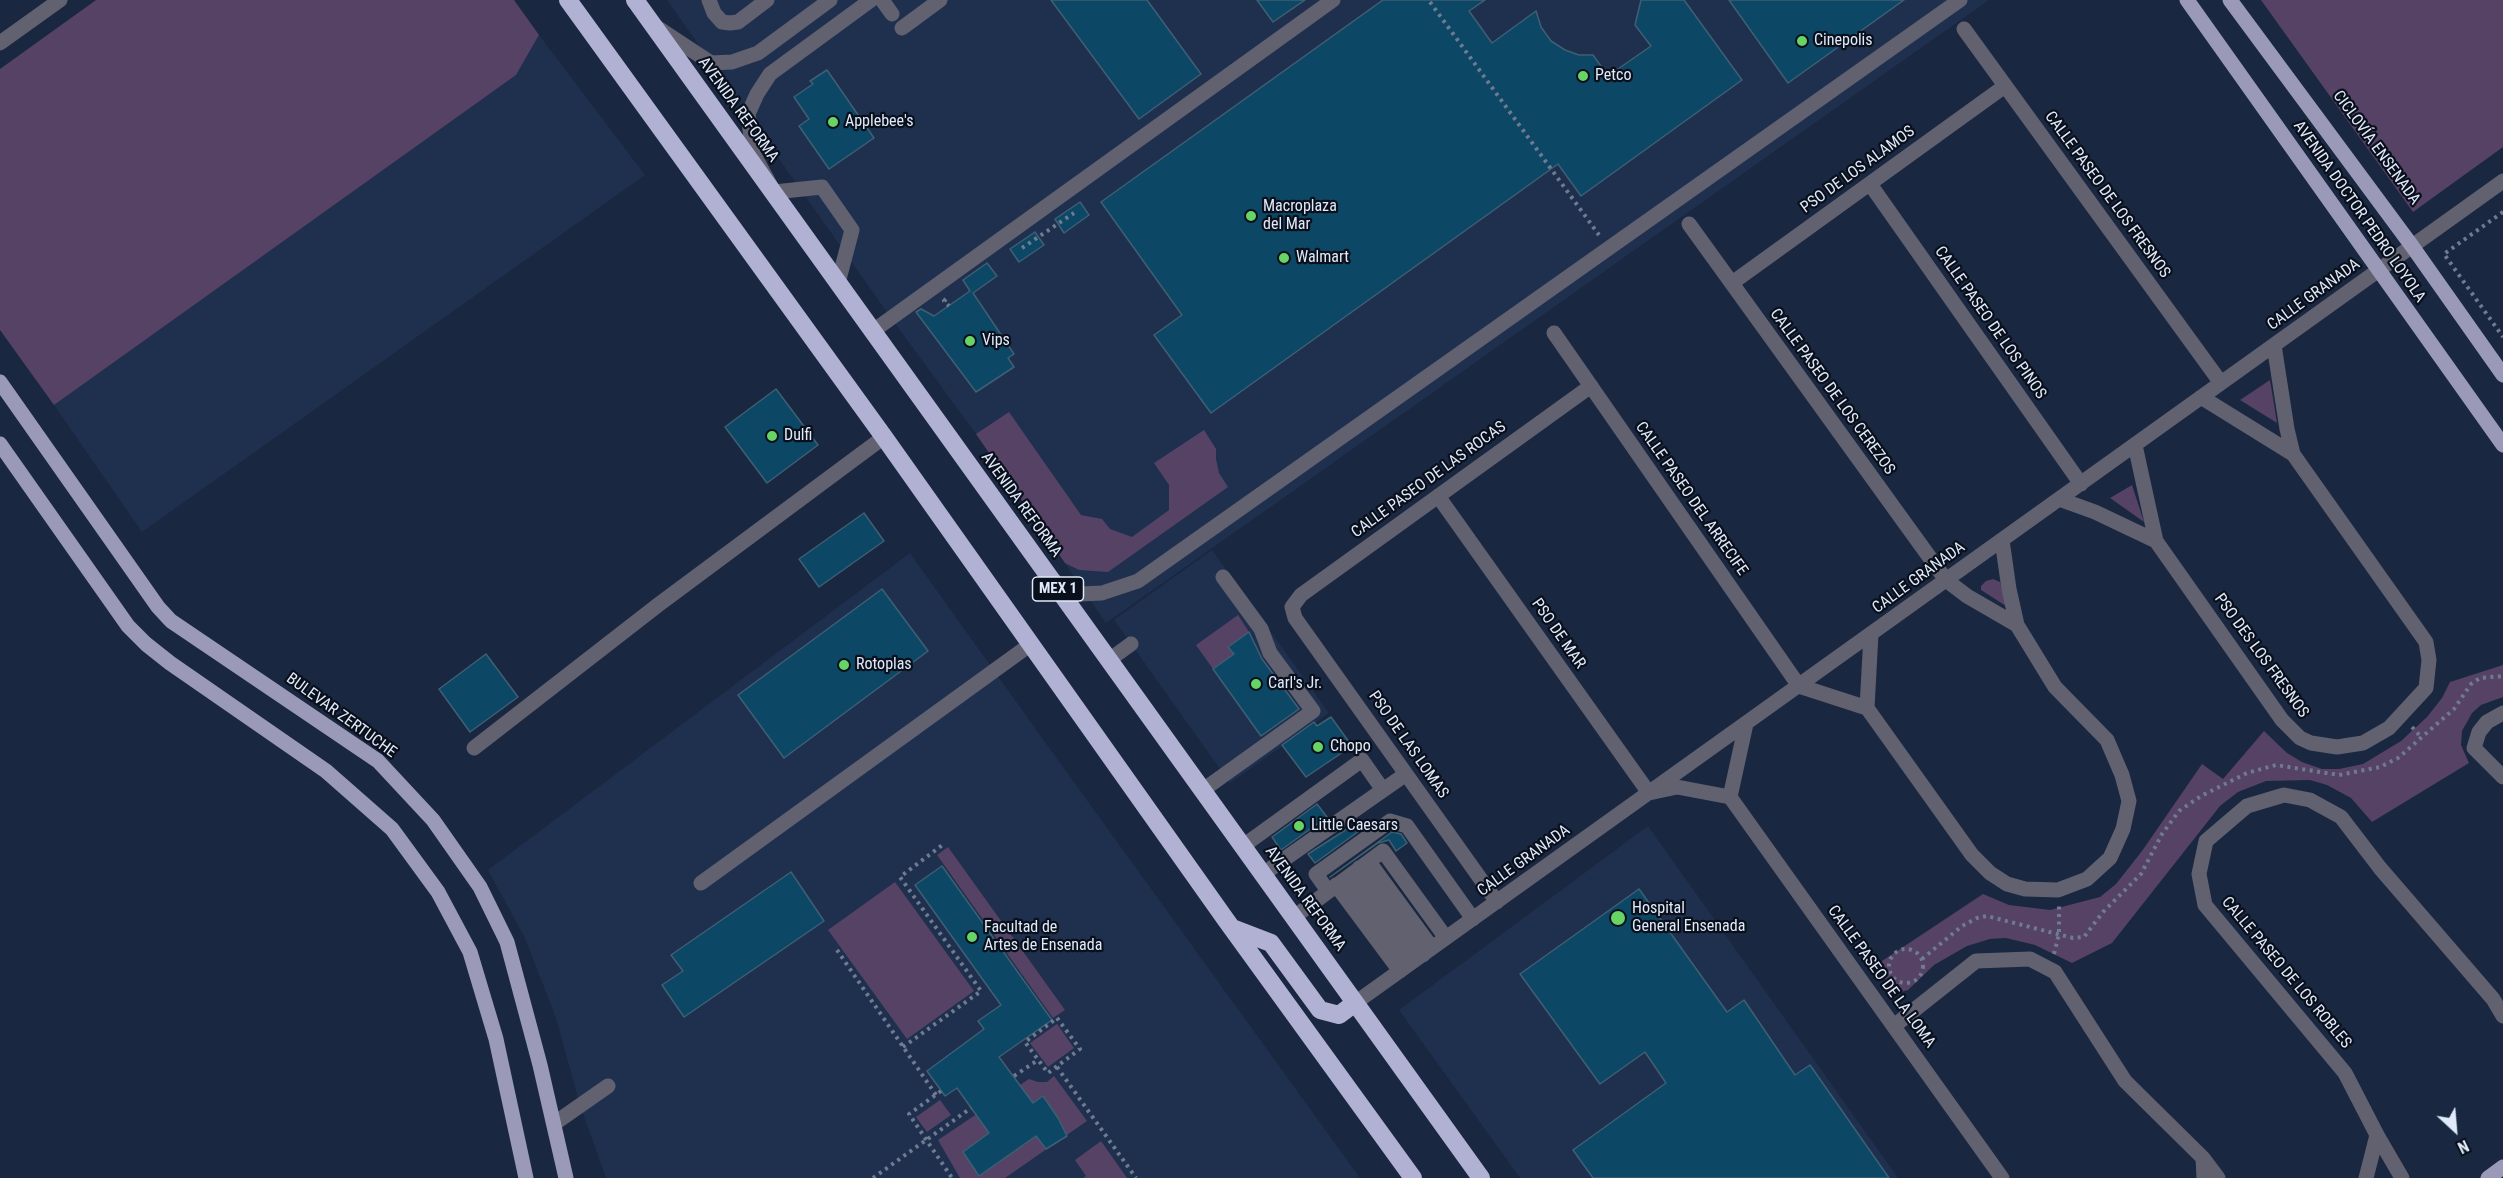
<!DOCTYPE html>
<html>
<head>
<meta charset="utf-8">
<style>
  body { margin:0 }
  #map { position:relative; width:2503px; height:1178px; overflow:hidden; background:#192740; font-family:"Roboto Condensed",sans-serif }
  canvas { display:block }
  .north { position:absolute; left:2425px; top:1100px; width:60px; height:60px; -webkit-text-stroke:4px #0a101b; paint-order:stroke; rotate:154deg; font-size:16px; font-weight:700; line-height:24px; text-align:center; color:#e0eafb }
  .north::after { content:''; display:block; margin:auto; width:21px; height:27px; background:#e0eafb; clip-path:polygon(50% 0,100% 100%,50% 72%,0 100%) }
</style>
</head>
<body>
<div id="map">
<canvas width="2503" height="1178"></canvas>
<div class="north">N</div>
</div>
<script>
const g = document.querySelector('canvas').getContext('2d');
g.lineJoin = 'round';
function fillPath(path, color) {
  g.fillStyle = color;
  g.fill(path, 'evenodd');
}
function shape(rows) {
  const path = new Path2D();
  for (const r of rows) {
    if (r.length === 3) {
      path.moveTo(r[0] + r[2], r[1]);
      path.arc(r[0], r[1], r[2], 0, 2 * Math.PI);
      continue;
    }
    path.moveTo(r[0], r[1]);
    for (let i = 2; i < r.length; i += 2) path.lineTo(r[i], r[i + 1]);
  }
  return path;
}
function strokePath(path, color, width, dash) {
  g.strokeStyle = color;
  g.lineWidth = width;
  g.lineCap = dash ? 'butt' : 'round';
  g.setLineDash(dash || []);
  g.stroke(path);
}
function write(font, color, halo, rows, align = 'center') {
  g.font = font + ' "Roboto Condensed",sans-serif';
  g.lineWidth = 4.5;
  g.setLineDash([]);
  g.textBaseline = 'middle';
  g.strokeStyle = halo;
  g.fillStyle = color;
  for (const [text, x, y, turn = 0] of rows) {
    g.save();
    g.translate(x, y);
    g.rotate((+turn || 0) * Math.PI / 180);
    g.textAlign = isNaN(turn) ? turn : align;
    if (halo) g.strokeText(text, 0, 0);
    g.fillText(text, 0, 0);
    g.restore();
  }
}
fillPath(shape([
  [667,0,1989,0,1106,623,976,434,891,318],
  [539,35,645,175,142,532,54,405,516,75],
  [1212,550,1329,713,1230,783,1114,620],
  [910,553,1050,749,1360,1178,606,1178,580,1105,556,1018,525,938,488,870],
  [1648,826,1898,1178,1520,1178,1399,1010]
]), '#1f304f');
fillPath(shape([
  [96,0,514,0,539,35,516,75,54,405,0,330,0,69],
  [2261,0,2503,0,2503,147,2413,212],
  [2270,380,2273,398,2277,423,2240,400],
  [1009,412,1081,515,1102,519,1110,529,1132,537,1169,510,1169,485,1154,463,1204,430,1216,449,1216,459,1219,473,1228,487,1108,572,1079,570,1065,563,976,434],
  [2132,485,2144,522,2110,498],
  [1993,579,2000,582,2006,606,1981,590,1981,586,1986,581],
  [1238,615,1249,632,1229,647,1234,654,1213,669,1196,645],
  [2503,665,2503,697,2481,705,2472,713,2462,731,2461,745,2469,763,2372,822,2351,798,2327,785,2310,780,2266,781,2238,792,2220,806,2112,943,2072,963,2035,945,2006,938,1990,939,1967,946,1934,965,1908,990,1898,993,1891,988,1876,965,1983,894,2009,905,2050,910,2100,897,2116,884,2142,851,2202,764,2223,779,2264,731,2287,753,2302,762,2322,769,2339,769,2363,764,2401,741,2427,717,2442,698,2450,682],
  [948,847,1065,1010,1053,1018,937,855],
  [895,882,974,991,907,1039,828,930],
  [1057,1024,1074,1048,1048,1067,1030,1043],
  [1054,1076,1087,1121,1005,1178,960,1178,938,1140,1029,1079,1038,1082,1047,1082],
  [940,1100,951,1115,927,1132,916,1117],
  [1101,1141,1127,1178,1083,1178,1086,1176,1075,1160]
]), '#554265');
const building = shape([
  [1051,0,1147,0,1201,74,1139,119,1051,0],
  [1257,0,1305,0,1273,22,1257,0],
  [1383,0,1485,0,1469,11,1492,43,1536,11,1541,27,1551,41,1565,50,1579,55,1593,55,1608,76,1651,46,1635,25,1641,0,1684,0,1742,80,1581,196,1558,164,1211,413,1154,335,1182,315,1101,202,1383,0],
  [1729,0,1904,0,1788,83,1729,0],
  [827,70,874,138,829,169,799,126,809,119,794,97,813,84,810,81,827,70],
  [1080,202,1089,215,1064,233,1055,219,1080,202],
  [1035,232,1044,245,1019,262,1010,249,1035,232],
  [987,263,997,276,973,293,1014,354,1008,358,1014,367,976,392,916,312,921,309,934,316,970,291,963,280,987,263],
  [776,389,818,445,767,483,725,427,776,389],
  [864,513,884,541,819,587,799,559,864,513],
  [882,589,928,651,784,758,738,695,882,589],
  [1249,632,1262,659,1299,709,1261,736,1213,669,1234,654,1228,647,1249,632],
  [486,654,518,697,470,732,439,689,486,654],
  [1331,717,1352,746,1306,777,1282,745,1314,722,1317,726,1331,717],
  [1317,804,1327,817,1281,850,1272,837,1317,804],
  [1361,820,1366,826,1315,863,1308,854,1361,820],
  [1392,832,1401,834,1407,843,1396,851,1389,840,1378,843,1330,877,1392,832],
  [942,866,1052,1020,999,1057,1033,1103,1043,1096,1058,1118,1067,1136,1046,1149,1036,1136,979,1176,963,1152,989,1133,957,1088,945,1096,927,1071,984,1029,978,1021,1001,1005,915,885,942,866],
  [791,872,824,921,684,1017,662,985,683,971,671,955,791,872],
  [1639,889,1727,1012,1744,1000,1795,1075,1810,1065,1889,1178,1593,1178,1573,1150,1666,1083,1645,1052,1600,1084,1520,974,1639,889]
]);
fillPath(building, '#0c4766');
strokePath(building, '#3f5f73', 1.5);
strokePath(shape([
  [1430,2,1599,235],
  [2503,212,2444,254,2503,337],
  [1022,248,1074,213],
  [946,299,944,301,949,306],
  [2412,727,2421,737],
  [1906,966,17],
  [837,950,936,1095],
  [2054,954,2059,934,2059,905],
  [1922,959,1962,926,1977,918,1987,916,2073,938,2084,937,2103,912,2141,874,2162,834,2179,811,2201,796,2247,773,2276,765,2339,775,2380,767,2398,758,2454,709,2471,684,2480,678,2503,676],
  [1057,1018,1080,1049,1048,1073,1025,1042,1057,1018],
  [903,1047,981,991,900,877,945,843],
  [1057,1067,1136,1178],
  [1014,1076,1038,1060],
  [941,1091,909,1114,952,1178],
  [873,1178,971,1108]
]), '#6f7b90', 4, [3, 4.5]);
strokePath(shape([
  [709,0,714,13,722,22,730,23,738,22,767,0],
  [882,0,892,14],
  [658,28,711,63,732,62,758,53,830,0],
  [902,28,940,0],
  [1964,29,2221,383],
  [0,43,60,0],
  [1870,184,2081,484],
  [1689,224,1946,580,1967,596,2017,625],
  [838,283,852,230,822,187,774,192,753,153,748,114,757,94,770,74,871,0],
  [1732,283,2005,86],
  [873,331,1333,0],
  [1554,333,1799,686,1867,708],
  [2201,397,2293,454],
  [2135,445,2156,541,2282,720,2300,738,2311,743,2337,747,2363,743,2389,728,2426,688,2429,660,2426,642,2293,454,2287,429,2274,345],
  [1438,496,1649,793,1677,787,1730,797],
  [2059,499,2095,512,2156,541],
  [1056,582,1063,590,1080,594,1102,593,1138,581,1960,0],
  [1109,660,1131,644],
  [1867,708,1972,855,1990,873,2007,884,2025,889,2058,890,2087,879,2110,858,2123,829,2129,801,2122,775,2107,740,2055,687,2017,625,2009,589,2002,540],
  [1867,708,1871,634],
  [2503,713,2487,722,2479,732,2474,748,2503,777],
  [1746,724,1730,797,2002,1178],
  [474,748,658,605,884,437],
  [1203,790,1313,711,1270,653,1261,629,1223,577],
  [1243,846,1362,760,1383,790],
  [1369,862,1432,948],
  [1359,868,1423,955],
  [1263,874,1406,774],
  [1348,877,1411,963],
  [701,883,1031,644],
  [1336,885,1400,971],
  [1328,891,1316,874,1390,821,1407,826,1473,919],
  [1497,902,1295,618,1292,607,1301,595,1591,386],
  [1294,917,1383,851,1446,938],
  [1355,1003,2503,181],
  [1894,1026,1976,961,2030,959,2055,972,2125,1081,2203,1158,2204,1178],
  [555,1123,608,1086],
  [2377,1135,2402,1178],
  [2203,1158,2218,1178],
  [2366,1178,2377,1135,2345,1073,2205,905,2199,874,2206,841,2247,806,2284,795,2310,800,2341,817,2380,868,2493,999,2503,1016]
]), '#61616f', 15);
strokePath(shape([
  [2187,0,2503,445],
  [2230,0,2412,246,2503,375],
  [0,382,158,607,171,621,378,761,433,820,480,887,507,942,540,1065,566,1178],
  [0,444,128,626,146,644,170,663,326,771,392,829,438,892,470,952,496,1039,526,1178],
  [2488,1178,2503,1167]
]), '#9a9ab8', 15);
strokePath(shape([
  [568,0,884,437,1226,920,1413,1178],
  [635,0,1481,1178],
  [1232,928,1271,943,1320,1010,1339,1015,1355,1003]
]), '#b1b1d4', 18);
for (const [x, y, r, color] of [
  [1802,41,6,"#68d465"],
  [1583,76,6,"#68d465"],
  [833,122,6,"#68d465"],
  [1251,216,6,"#68d465"],
  [1284,258,6,"#68d465"],
  [970,341,6,"#68d465"],
  [772,436,6,"#68d465"],
  [844,665,6,"#68d465"],
  [1256,684,6,"#68d465"],
  [1318,747,6,"#68d465"],
  [1299,826,6,"#68d465"],
  [1618,918,8,"#68d465"],
  [972,937,6,"#68d465"]
]) {
  const dot = new Path2D();
  dot.arc(x, y, r, 0, 2 * Math.PI);
  g.fillStyle = color;
  g.fill(dot);
  strokePath(dot, '#0a101b', 2);
}
for (const [x, y, w] of [
  [1058,589,51]
]) {
  const box = new Path2D();
  box.roundRect(x - w / 2, y - 12, w, 24, 4.5);
  g.fillStyle = '#0a101b';
  g.fill(box);
  strokePath(box, '#e0eafb', 1.5);
}
write('bold 15px', '#e0eafb', null, [
  ["MEX 1",1058,589]
]);
write('16px', '#e0eafb', '#0a101b', [
  ["Cinepolis",1814,41],
  ["Petco",1595,76],
  ["Applebee's",845,122],
  ["Macroplaza",1263,207],
  ["del Mar",1263,225],
  ["Walmart",1296,258],
  ["Vips",982,341],
  ["Dulfi",784,436],
  ["Rotoplas",856,665],
  ["Carl's Jr.",1268,684],
  ["Chopo",1330,747],
  ["Little Caesars",1311,826],
  ["Hospital",1632,909],
  ["General Ensenada",1632,927],
  ["Facultad de",984,928],
  ["Artes de Ensenada",984,946]
], 'left');
write('16px', '#e0eafb', '#0a101b', [
  ["AVENIDA REFORMA",738,110,54],
  ["CICLOVÍA ENSENADA",2376,148,54],
  ["PSO DE LOS ALAMOS",1858,170,-36],
  ["CALLE PASEO DE LOS FRESNOS",2107,195,54],
  ["AVENIDA DOCTOR PEDRO LOYOLA",2359,212,55],
  ["CALLE GRANADA",2314,295,-36],
  ["CALLE PASEO DE LOS PINOS",1990,323,55],
  ["CALLE PASEO DE LOS CEREZOS",1832,392,54],
  ["CALLE PASEO DE LAS ROCAS",1429,480,-36],
  ["CALLE PASEO DEL ARRECIFE",1691,499,55],
  ["AVENIDA REFORMA",1021,505,54],
  ["CALLE GRANADA",1919,578,-36],
  ["PSO DE MAR",1558,634,55],
  ["PSO DES LOS FRESNOS",2261,656,54],
  ["BULEVAR ZERTUCHE",341,716,36],
  ["PSO DE LAS LOMAS",1408,745,55],
  ["CALLE GRANADA",1524,861,-36],
  ["AVENIDA REFORMA",1305,899,54],
  ["CALLE PASEO DE LOS ROBLES",2286,973,50],
  ["CALLE PASEO DE LA LOMA",1881,977,54]
]);
</script>
</body>
</html>
